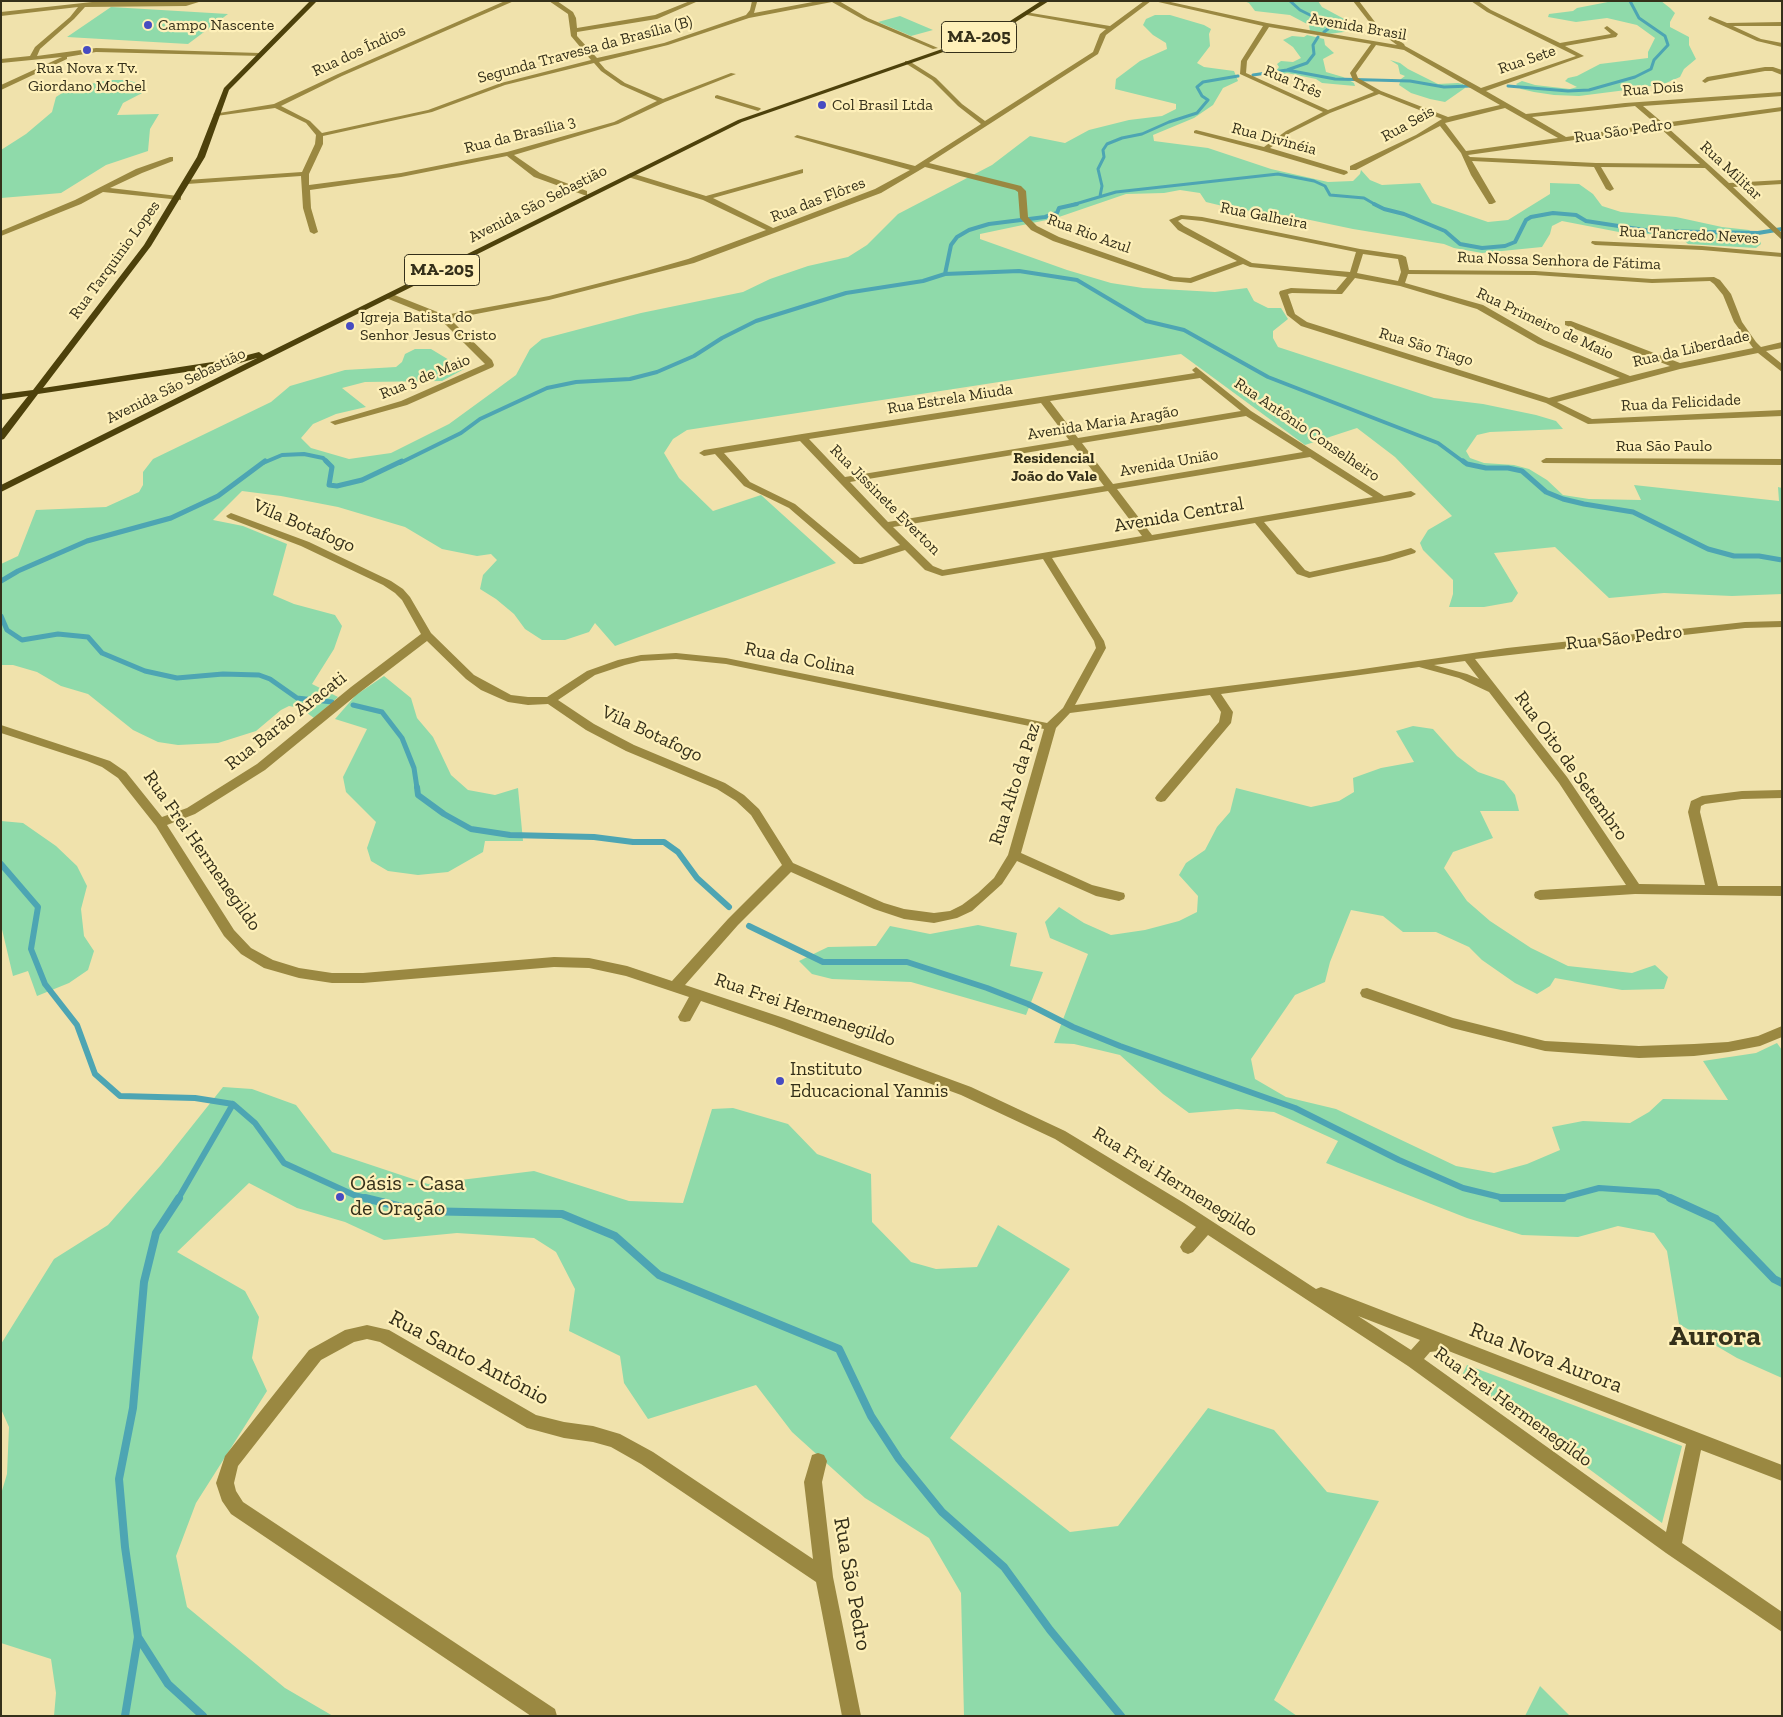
<!DOCTYPE html>
<html>
<head>
<meta charset="utf-8">
<style>
  body { margin:0 }
  #map { position:relative; width:1783px; height:1717px; overflow:hidden; background:#f0e2ac; font-family:"Zilla Slab",serif }
  canvas { display:block }
  .frame { position:absolute; inset:0; border:2px solid #35301a; pointer-events:none }
</style>
</head>
<body>
<div id="map">
<canvas width="1783" height="1717"></canvas>
<div class="frame"></div>
</div>
<script>
const g = document.querySelector('canvas').getContext('2d');
g.lineJoin = 'round';
function fillPath(path, color) {
  g.fillStyle = color;
  g.fill(path, 'evenodd');
}
function shape(rows) {
  const path = new Path2D();
  for (const r of rows) {
    path.moveTo(r[0], r[1]);
    for (let i = 2; i < r.length; i += 2) path.lineTo(r[i], r[i + 1]);
  }
  return path;
}
function strokePath(path, color, width, dash) {
  g.strokeStyle = color;
  g.lineWidth = width;
  g.lineCap = dash ? 'butt' : 'round';
  g.setLineDash(dash || []);
  g.stroke(path);
}
function write(font, color, halo, rows, align = 'center') {
  g.font = font + ' "Zilla Slab",serif';
  g.lineWidth = 4.5;
  g.setLineDash([]);
  g.textBaseline = 'middle';
  g.strokeStyle = halo;
  g.fillStyle = color;
  for (const [text, x, y, turn = 0] of rows) {
    g.save();
    g.translate(x, y);
    g.rotate((+turn || 0) * Math.PI / 180);
    g.textAlign = isNaN(turn) ? turn : align;
    if (halo) g.strokeText(text, 0, 0);
    g.fillText(text, 0, 0);
    g.restore();
  }
}
fillPath(shape([
  [1244,1,1318,1,1322,7,1348,21,1352,27,1351,31,1329,34,1310,31,1309,25,1290,15,1255,11,1249,3],
  [1613,1,1661,1,1670,8,1675,13,1670,22,1670,27,1689,37,1689,45,1696,59,1684,69,1680,77,1666,83,1634,89,1579,96,1554,95,1534,92,1521,89,1516,84,1522,81,1535,85,1570,89,1577,87,1565,81,1568,78,1577,76,1600,64,1648,58,1648,52,1655,38,1637,25,1607,18,1576,22,1548,17,1549,14,1573,11,1577,8],
  [111,7,228,14,188,44,67,37],
  [1155,15,1170,15,1204,25,1211,29,1209,34,1210,46,1197,63,1204,67,1234,71,1238,81,1223,88,1213,105,1194,118,1153,135,1154,141,1208,148,1271,169,1328,182,1353,181,1360,174,1361,170,1370,180,1382,185,1420,183,1432,203,1488,222,1508,220,1550,194,1550,183,1579,184,1593,194,1602,206,1621,212,1676,217,1722,227,1749,230,1759,238,1761,244,1756,248,1688,244,1679,235,1624,233,1562,221,1552,226,1550,234,1542,247,1482,253,1454,248,1444,244,1353,229,1291,216,1235,209,1206,202,1200,193,1180,190,1164,193,1126,194,1056,218,980,234,980,239,1067,270,1111,283,1143,288,1215,292,1247,288,1254,301,1268,308,1281,308,1288,319,1273,331,1273,338,1278,347,1434,398,1483,404,1536,415,1556,421,1563,429,1490,432,1477,435,1466,451,1470,458,1484,463,1514,465,1529,469,1547,480,1563,495,1589,499,1641,500,1634,485,1779,501,1778,487,1782,488,1782,594,1732,596,1664,593,1609,598,1555,547,1494,553,1518,593,1512,602,1484,607,1449,607,1453,594,1453,580,1423,550,1420,543,1428,530,1452,516,1395,457,1357,428,1305,445,1181,354,687,430,673,439,664,453,679,478,713,511,761,495,836,563,615,646,595,623,589,632,565,640,542,640,525,629,514,614,496,599,480,589,483,575,497,560,491,554,477,556,442,549,405,527,338,507,281,496,242,491,213,520,243,526,287,544,273,595,294,604,335,615,342,626,334,649,312,684,338,697,314,718,300,708,289,706,281,710,256,731,218,743,178,745,158,742,133,730,88,694,61,686,37,672,13,665,1,665,1,564,18,556,36,510,106,507,139,492,143,485,143,472,153,459,271,402,290,386,345,370,396,367,402,362,405,354,415,349,431,349,464,369,442,381,365,382,342,388,366,407,336,414,313,424,301,438,311,448,349,459,391,453,449,424,497,389,516,375,530,349,542,339,641,313,743,292,770,279,808,266,848,257,867,245,898,214,992,165,1030,136,1065,143,1089,130,1129,120,1162,116,1176,109,1176,104,1115,89,1116,79,1140,61,1167,49,1166,43,1153,35,1143,25,1146,19],
  [900,16,933,30,911,36,878,22],
  [1307,35,1324,39,1325,45,1334,53,1323,59,1326,72,1343,77,1354,83,1355,86,1322,83,1316,79,1287,73,1272,76,1279,67,1277,64,1281,61,1293,62,1301,58,1293,47,1283,40,1292,36,1304,37],
  [1390,60,1400,63,1408,69,1438,84,1458,83,1463,84,1465,88,1445,102,1430,99,1411,93,1399,85,1401,79,1405,76,1400,74,1398,65],
  [110,80,128,80,139,84,146,91,123,103,117,115,159,114,150,129,148,151,106,165,61,193,1,198,1,150,26,134,52,112,56,97,70,88],
  [384,676,411,698,417,718,433,737,451,775,468,790,495,795,518,788,523,841,485,841,483,852,448,872,418,875,388,871,371,861,367,848,376,822,346,792,343,777,367,729,335,719,356,695],
  [1413,726,1433,729,1457,756,1478,772,1504,781,1515,795,1519,811,1480,811,1493,838,1453,852,1444,868,1467,901,1490,921,1531,948,1568,966,1632,973,1655,965,1668,977,1664,989,1622,990,1555,978,1550,986,1537,994,1515,983,1482,960,1469,947,1436,932,1403,932,1383,916,1351,910,1330,962,1325,982,1295,995,1251,1059,1255,1079,1286,1097,1336,1109,1456,1166,1494,1173,1527,1164,1560,1150,1552,1127,1583,1121,1630,1123,1649,1112,1663,1099,1728,1100,1703,1061,1756,1053,1777,1043,1782,1050,1782,1378,1737,1358,1679,1324,1667,1251,1654,1233,1618,1226,1578,1237,1522,1235,1467,1218,1326,1163,1338,1141,1274,1112,1237,1109,1189,1113,1163,1094,1120,1055,1074,1044,1054,1043,1088,954,1050,938,1045,922,1059,907,1084,923,1111,935,1145,930,1179,921,1197,912,1198,896,1179,875,1186,863,1205,850,1217,827,1230,812,1236,788,1311,807,1339,801,1354,792,1353,778,1381,768,1414,762,1396,731],
  [1,821,23,823,56,846,77,866,87,886,81,909,84,936,94,951,88,970,69,983,37,996,28,971,13,976,1,925],
  [978,925,1017,933,1010,966,1043,972,1026,1015,911,982,832,979,812,974,799,961,828,947,876,946,890,926,930,934],
  [223,1087,252,1089,296,1105,332,1152,428,1184,534,1171,629,1201,683,1203,712,1109,733,1108,788,1124,817,1154,871,1174,872,1222,911,1262,936,1269,977,1267,998,1225,1070,1269,950,1438,1070,1532,1118,1526,1208,1408,1274,1430,1327,1492,1379,1501,1274,1700,1297,1716,964,1716,961,1593,929,1538,865,1498,792,1432,756,1385,648,1419,624,1383,620,1356,569,1331,575,1289,556,1252,534,1238,457,1233,384,1240,345,1222,297,1208,249,1183,177,1252,245,1291,259,1317,252,1358,267,1391,196,1503,176,1556,187,1607,285,1688,333,1716,54,1716,56,1693,51,1659,1,1643,1,1494,7,1474,9,1427,1,1409,1,1344,54,1259,108,1225,161,1165],
  [1467,1365,1682,1446,1662,1523,1462,1375],
  [1540,1686,1570,1716,1525,1716]
]), '#8fdaaa');
strokePath(shape([
  [1290,1,1300,10,1328,24,1328,29,1324,32],
  [1287,70,1335,79,1410,81,1444,87,1471,86],
  [1253,75,1287,70,1307,63,1314,54,1313,45,1318,37],
  [1508,86,1568,91,1589,90,1635,77,1651,69,1654,60,1668,45,1665,36,1639,18,1630,1],
  [1100,196,1102,186,1098,169,1104,157,1103,150,1107,144,1122,138,1142,134,1169,122,1197,113,1208,100,1202,96,1197,87,1203,82,1238,76],
  [1072,205,1116,192,1278,174,1314,181,1325,186,1330,195,1364,198,1376,205]
]), '#4da5b3', 3);
strokePath(shape([
  [1374,204,1384,209,1404,214,1445,231,1460,244,1482,248,1505,246,1515,242,1526,220,1531,217,1553,213,1576,215,1586,221,1651,231,1758,233,1782,229],
  [945,274,1019,271,1077,280,1146,321,1184,330,1268,377,1438,443,1465,463],
  [263,463,282,455,304,454,323,458,328,463],
  [400,463,461,433,480,419,547,388,576,382,630,379,657,372,694,356,722,338,756,321,846,293,923,281,945,274,951,245,957,237,969,230,989,224,1045,217,1057,213,1059,208,1077,204]
]), '#4da5b3', 4);
strokePath(shape([
  [326,461,332,467,329,485,337,486,362,480,402,461],
  [1463,461,1467,464,1486,468,1508,468,1522,471,1546,492,1563,499,1584,504,1633,512,1708,549,1734,556,1759,556,1782,560],
  [1,581,18,571,87,541,171,518,218,496,265,461],
  [1,616,7,630,22,640,58,634,88,637,102,653,145,671,177,678,223,674,259,675,270,679,297,698,332,702],
  [353,705,382,712,402,738,414,768,417,788]
]), '#4da5b3', 5);
strokePath(shape([
  [417,787,418,795,444,814,471,829,510,835,594,837,633,842,664,842,678,852,697,878,729,907],
  [1,864,38,907,31,949,45,984,77,1025,95,1074,120,1096,195,1098,233,1104,255,1123,284,1163,354,1195,370,1199],
  [749,926,823,962,907,962,987,988,1028,1004,1073,1027,1120,1046,1295,1108,1399,1160,1463,1188,1508,1199],
  [178,1199,233,1104],
  [1558,1199,1599,1188,1658,1192,1673,1199]
]), '#4da5b3', 6);
strokePath(shape([
  [365,1198,418,1211,562,1214,615,1236,659,1275,839,1349,871,1416,899,1459,942,1512,1004,1567,1050,1630,1121,1716],
  [1502,1198,1563,1198],
  [1670,1198,1716,1219,1774,1279,1782,1283],
  [138,1637,168,1684,203,1716],
  [125,1716,138,1637,125,1547,119,1479,133,1408,144,1282,156,1233,179,1198]
]), '#4da5b3', 8);
fillPath(shape([
  [202,1,186,6,85,7,74,19,40,49,37,56,96,48,260,53,262,54,262,56,96,52,67,57,67,59,1,90,1,85,62,57,1,63,1,59,30,56,35,47,70,17,78,7,1,16,1,12,92,2,202,1],
  [505,1,514,1,342,76,281,106,310,121,322,133,428,110,501,83,591,60,571,36,568,14,549,1,557,1,573,12,576,18,577,28,655,15,690,1,696,2,657,19,577,32,577,36,597,58,664,43,746,15,750,10,752,1,757,2,754,13,818,1,839,1,868,18,938,48,933,49,864,20,832,2,749,18,668,45,599,62,605,69,625,83,663,99,731,73,736,74,665,102,618,124,514,155,540,173,587,191,587,195,584,195,534,177,507,156,401,177,310,190,311,208,318,232,314,234,310,232,303,208,301,176,187,184,183,182,187,180,302,172,315,144,316,135,306,123,275,108,216,116,213,114,274,104,338,74,505,1],
  [594,63,601,71,621,85,657,101,614,122,507,152,401,173,309,185,309,174,323,144,323,136,432,112,505,85,594,63],
  [1144,1,1151,1,1106,35,1098,54,929,163,1021,186,1026,191,1028,217,1037,226,1059,237,1174,277,1190,278,1237,261,1178,230,1169,220,1181,215,1202,217,1360,249,1402,255,1406,257,1409,270,1535,271,1652,279,1714,277,1720,280,1731,294,1742,322,1756,342,1761,347,1782,342,1782,348,1766,351,1782,364,1782,372,1758,353,1680,369,1557,402,1592,419,1782,410,1782,416,1588,424,1546,403,1301,326,1287,315,1279,293,1280,291,1291,288,1336,290,1347,277,1250,267,1243,264,1191,283,1170,281,1053,241,1031,230,1020,218,1018,192,1015,190,925,167,881,193,694,263,549,300,450,319,492,360,494,365,493,367,407,405,335,425,330,422,401,401,485,364,441,320,386,298,386,294,392,294,445,315,549,296,639,273,688,259,766,230,703,200,628,177,627,175,631,173,706,196,803,169,803,173,713,198,773,228,875,189,910,170,794,137,797,135,915,166,981,124,958,106,932,80,905,63,905,61,909,61,936,78,962,104,985,121,1093,52,1100,34,1106,29,1027,15,1025,12,1110,26,1144,1],
  [1182,219,1202,221,1356,252,1350,272,1252,263,1184,226,1178,221,1182,219],
  [1363,254,1398,259,1401,272,1398,281,1357,273,1363,254],
  [1408,274,1535,275,1652,283,1710,281,1714,284,1723,295,1734,322,1753,348,1680,363,1571,321,1565,321,1565,325,1670,366,1630,376,1544,340,1483,305,1405,283,1408,274],
  [1355,278,1400,286,1477,309,1538,344,1620,378,1549,398,1307,322,1295,314,1288,294,1292,293,1339,294,1342,294,1355,278],
  [1154,1,1166,1,1267,23,1397,45,1374,28,1353,1,1359,1,1378,26,1404,44,1405,46,1481,88,1576,56,1487,12,1471,1,1478,1,1491,10,1560,43,1611,34,1604,28,1607,26,1618,34,1616,37,1565,46,1584,56,1486,91,1526,114,1625,103,1782,92,1782,96,1643,106,1663,123,1782,107,1782,111,1667,127,1729,183,1782,180,1782,184,1733,187,1782,233,1782,240,1705,168,1601,167,1614,189,1610,191,1606,189,1594,167,1472,161,1496,202,1492,204,1489,204,1471,175,1461,153,1440,126,1356,170,1350,170,1350,166,1416,135,1442,119,1379,94,1330,113,1290,133,1270,148,1347,171,1348,173,1344,175,1263,151,1194,133,1194,131,1196,130,1264,147,1286,131,1323,112,1240,74,1241,61,1263,26,1154,1],
  [1269,27,1371,44,1350,73,1353,80,1374,92,1328,110,1246,73,1247,61,1269,27],
  [1376,45,1404,50,1500,105,1448,117,1381,91,1358,78,1356,73,1376,45],
  [1635,106,1656,124,1566,137,1532,117,1635,106],
  [1505,108,1558,138,1466,151,1445,123,1505,108],
  [1660,128,1700,164,1596,163,1470,157,1468,155,1660,128],
  [1710,16,1727,23,1782,22,1782,26,1733,26,1761,39,1782,43,1782,47,1757,41,1708,19,1710,16],
  [1765,67,1773,67,1782,70,1782,75,1772,71,1765,71,1709,81,1705,83,1702,81,1707,77,1765,67],
  [717,95,760,108,761,109,758,111,715,98,715,96,717,95],
  [170,157,173,157,173,161,142,173,110,188,178,196,181,196,181,200,103,192,81,204,1,236,1,231,75,200,136,169,170,157],
  [1592,241,1702,246,1782,253,1782,257,1702,250,1595,245,1591,243,1592,241],
  [1196,367,1251,411,1384,496,1411,491,1416,494,1411,497,1264,522,1305,570,1310,572,1383,556,1411,548,1416,551,1415,553,1389,561,1309,578,1297,574,1255,523,1052,558,1104,641,1106,648,1075,705,1356,670,1507,648,1745,622,1782,621,1782,627,1745,628,1475,659,1567,777,1639,884,1705,885,1688,812,1691,801,1702,796,1742,791,1782,790,1782,798,1742,799,1705,804,1701,806,1700,812,1718,886,1782,886,1782,896,1635,894,1540,900,1535,898,1534,895,1535,892,1540,890,1626,885,1559,783,1489,692,1459,678,1419,667,1221,694,1233,712,1231,723,1165,801,1161,802,1157,801,1155,798,1157,795,1219,722,1221,712,1210,695,1070,713,1056,728,1021,853,1092,885,1124,893,1125,896,1124,899,1119,901,1096,896,1017,861,1002,884,972,911,957,918,934,923,904,919,874,909,791,872,738,925,685,985,784,1018,971,1087,1065,1131,1184,1203,1316,1289,1321,1287,1327,1289,1782,1465,1782,1481,1701,1450,1682,1543,1782,1612,1782,1632,1666,1553,1408,1366,1208,1235,1193,1252,1188,1254,1183,1252,1180,1247,1183,1242,1196,1227,1055,1139,961,1095,774,1026,701,1001,690,1021,685,1022,680,1021,678,1017,689,997,626,976,589,968,554,967,363,983,332,983,299,978,264,968,241,954,224,936,156,826,118,778,102,767,87,761,1,733,1,725,110,761,126,772,162,817,187,808,257,764,351,687,421,634,402,600,395,593,383,585,301,546,228,518,226,516,231,513,309,542,391,581,403,589,410,597,431,633,474,675,511,695,528,697,547,697,587,671,618,660,641,655,676,653,726,658,1047,723,1063,708,1096,648,1094,641,1043,559,942,576,925,570,905,550,862,564,854,564,789,508,744,486,715,454,704,456,699,453,704,450,802,434,1195,373,1192,370,1196,367],
  [1200,378,1241,411,1078,438,1050,401,1200,378],
  [1041,403,1069,440,845,477,809,439,1041,403],
  [1246,416,1303,452,1113,484,1082,443,1246,416],
  [800,441,882,527,900,545,860,558,795,504,750,482,724,453,800,441],
  [1073,445,1104,486,888,522,850,482,1073,445],
  [1310,457,1373,497,1152,535,1117,489,1310,457],
  [1108,491,1142,536,943,570,933,566,893,527,1108,491],
  [427,641,466,679,481,690,508,702,528,705,548,704,586,730,626,751,717,789,736,801,751,815,782,865,728,919,672,981,627,966,589,958,554,957,363,973,332,973,299,968,273,960,251,948,234,930,167,825,195,814,265,770,359,693,427,641],
  [676,659,726,664,1044,729,1008,855,994,878,978,893,962,905,950,911,934,913,904,909,884,903,793,863,759,809,744,795,725,783,634,745,594,724,558,700,595,675,625,665,641,661,676,659],
  [1465,661,1479,679,1467,674,1434,665,1465,661],
  [1358,1316,1420,1340,1411,1350,1358,1316],
  [1446,1350,1686,1444,1666,1532,1424,1359,1430,1352,1446,1350],
  [1546,458,1782,459,1782,465,1543,463,1541,461,1546,458],
  [1367,988,1453,1018,1545,1041,1639,1046,1694,1044,1728,1042,1758,1036,1782,1026,1782,1037,1760,1046,1728,1052,1694,1056,1639,1058,1545,1051,1452,1028,1362,997,1360,993,1362,989,1367,988],
  [367,1325,389,1330,536,1415,564,1422,593,1426,620,1434,653,1452,813,1559,804,1482,812,1455,818,1453,824,1455,827,1461,822,1482,833,1577,861,1716,842,1716,816,1582,641,1464,611,1447,593,1442,564,1438,527,1428,380,1342,367,1339,354,1342,321,1360,238,1466,234,1483,236,1491,243,1502,555,1709,557,1716,531,1716,231,1514,222,1501,216,1483,225,1456,309,1350,345,1330,367,1325]
]), '#9a8841');
fillPath(shape([
  [310,1,317,1,229,90,205,157,151,246,43,388,232,359,259,352,263,355,738,120,968,40,1007,23,1041,1,1049,1,1011,25,972,42,742,122,1,492,1,485,257,358,233,365,38,394,4,439,1,440,1,430,28,396,1,400,1,394,33,390,144,245,197,157,224,88,310,1]
]), '#4d410b');
for (const [x, y, r, color] of [
  [148,25,5,"#474cc1"],
  [87,50,5,"#474cc1"],
  [822,105,5,"#474cc1"],
  [350,326,5,"#474cc1"],
  [780,1081,5,"#474cc1"],
  [340,1197,5,"#474cc1"]
]) {
  const dot = new Path2D();
  dot.arc(x, y, r, 0, 2 * Math.PI);
  g.fillStyle = color;
  g.fill(dot);
  strokePath(dot, '#fef0b9', 2);
}
write('16px', '#35301a', '#fef0b9', [
  ["Campo Nascente",158,25],
  ["Rua Nova x Tv.",87,68,"center"],
  ["Giordano Mochel",87,86,"center"],
  ["Col Brasil Ltda",832,105],
  ["Igreja Batista do",360,317],
  ["Senhor Jesus Cristo",360,335]
], 'left');
write('16px', '#35301a', '#fef0b9', [
  ["Avenida Brasil",1358,27,10],
  ["Segunda Travessa da Brasília (B)",585,50,-15],
  ["Rua dos Índios",359,51,-25],
  ["Rua Sete",1527,60,-19],
  ["Rua Três",1293,82,23],
  ["Rua Dois",1653,89,-4],
  ["Rua Seis",1408,124,-29],
  ["Rua São Pedro",1623,131,-8],
  ["Rua da Brasília 3",520,135,-14],
  ["Rua Divinéia",1274,139,15],
  ["Rua Militar",1731,171,43],
  ["Rua das Flôres",818,200,-21],
  ["Avenida São Sebastião",538,204,-27],
  ["Rua Galheira",1264,216,11],
  ["Rua Rio Azul",1089,234,20],
  ["Rua Tancredo Neves",1689,235,3],
  ["Rua Tarquinio Lopes",115,260,-54],
  ["Rua Nossa Senhora de Fátima",1559,261,2],
  ["Rua Primeiro de Maio",1545,324,25],
  ["Rua São Tiago",1426,347,17],
  ["Rua da Liberdade",1691,349,-13],
  ["Rua 3 de Maio",425,377,-22],
  ["Avenida São Sebastião",176,386,-26],
  ["Rua Estrela Miuda",950,399,-9],
  ["Rua da Felicidade",1681,403,-3],
  ["Avenida Maria Aragão",1103,423,-9],
  ["Rua Antônio Conselheiro",1307,430,34],
  ["Rua São Paulo",1664,446],
  ["Avenida União",1169,463,-10],
  ["Rua Jissinete Everton",885,500,45]
]);
write('bold 16px', '#35301a', '#fef0b9', [
  ["Residencial",1054,458],
  ["João do Vale",1054,476]
]);
for (const [x, y, w] of [
  [979,37,75],
  [442,270,75]
]) {
  const box = new Path2D();
  box.roundRect(x - w / 2, y - 15.5, w, 31, 4);
  g.fillStyle = '#fef0b9';
  g.fill(box);
  strokePath(box, '#35301a', 1);
}
write('bold 18px', '#35301a', null, [
  ["MA-205",979,37],
  ["MA-205",442,270]
]);
write('19px', '#35301a', '#fef0b9', [
  ["Avenida Central",1179,515,-10],
  ["Vila Botafogo",304,526,23],
  ["Rua São Pedro",1624,638,-6],
  ["Rua da Colina",800,659,11],
  ["Rua Barão Aracati",286,721,-38],
  ["Vila Botafogo",652,734,25],
  ["Rua Oito de Setembro",1571,766,54],
  ["Rua Alto da Paz",1015,784,-72],
  ["Rua Frei Hermenegildo",202,851,55],
  ["Rua Frei Hermenegildo",805,1010,19],
  ["Rua Frei Hermenegildo",1175,1182,32],
  ["Rua Frei Hermenegildo",1513,1407,36]
]);
write('19px', '#35301a', '#fef0b9', [
  ["Instituto",790,1070],
  ["Educacional Yannis",790,1092]
], 'left');
write('22px', '#35301a', '#fef0b9', [
  ["Oásis - Casa",350,1184],
  ["de Oração",350,1209]
], 'left');
write('22px', '#35301a', '#fef0b9', [
  ["Rua Santo Antônio",469,1358,28],
  ["Rua Nova Aurora",1546,1358,21],
  ["Rua São Pedro",852,1584,80]
]);
write('bold 29px', '#35301a', '#fef0b9', [
  ["Aurora",1715,1337]
]);
</script>
</body>
</html>
